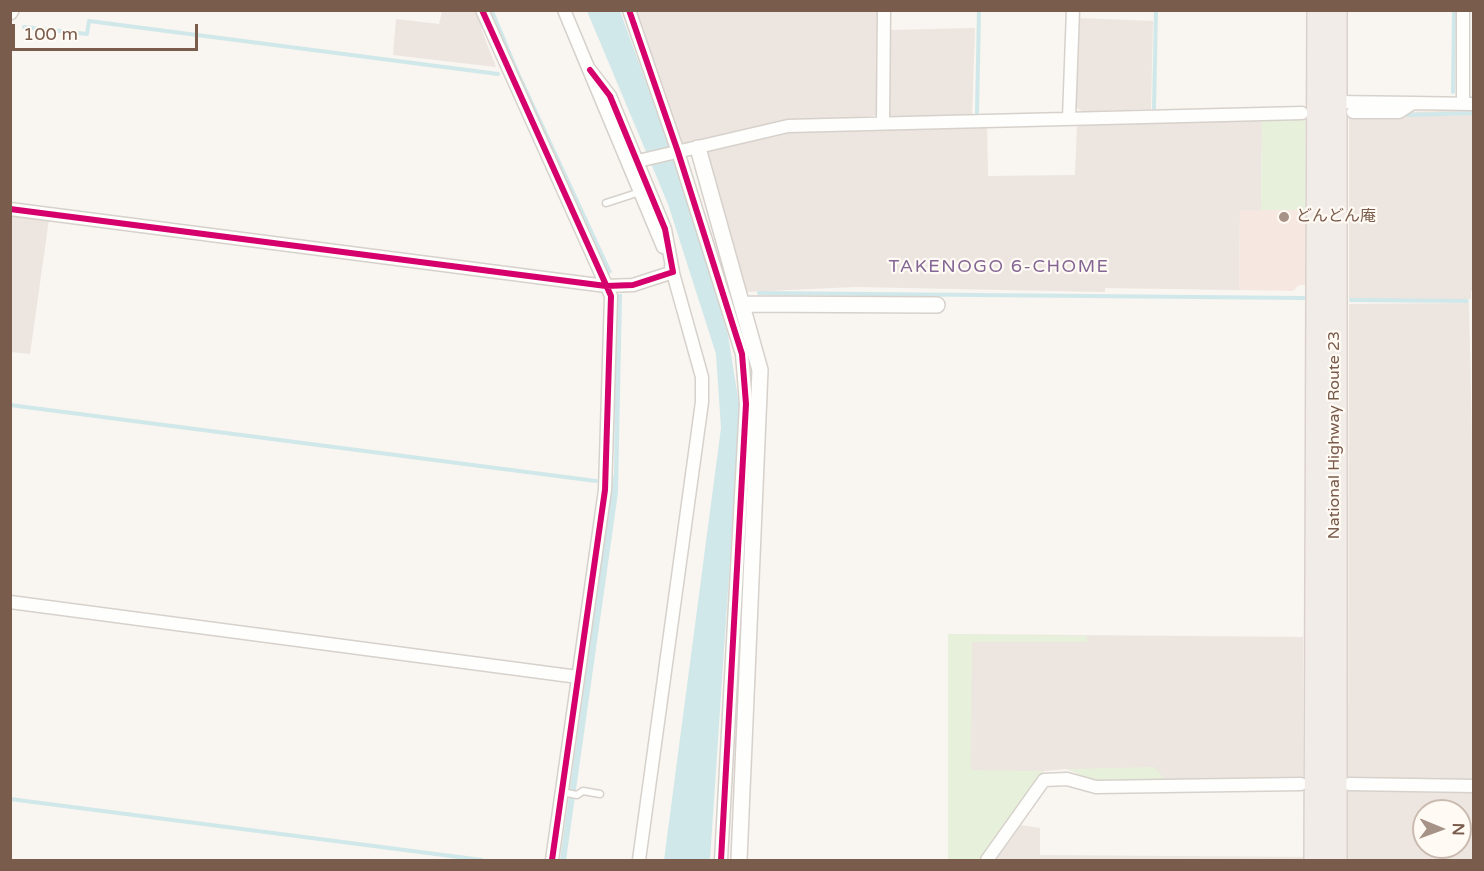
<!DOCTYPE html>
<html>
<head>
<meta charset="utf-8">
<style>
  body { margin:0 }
  #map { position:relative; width:1484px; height:871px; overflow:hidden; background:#f9f5f0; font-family:"Varela Round",sans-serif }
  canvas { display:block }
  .frame { position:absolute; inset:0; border:12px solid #7a5c4d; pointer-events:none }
  .north { position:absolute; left:1412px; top:799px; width:60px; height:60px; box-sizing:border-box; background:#fffaf3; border:2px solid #cabbb1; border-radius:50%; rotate:91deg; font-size:16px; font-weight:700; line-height:24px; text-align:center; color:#7a5c4d }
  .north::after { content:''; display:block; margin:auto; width:21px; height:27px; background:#a69286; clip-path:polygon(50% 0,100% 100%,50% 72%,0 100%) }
  .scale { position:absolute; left:12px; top:24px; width:186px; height:27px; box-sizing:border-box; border:3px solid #7a5c4d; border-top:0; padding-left:8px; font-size:18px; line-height:21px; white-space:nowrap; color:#7a5c4d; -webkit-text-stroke:4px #fffaf3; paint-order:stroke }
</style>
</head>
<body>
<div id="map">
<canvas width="1484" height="871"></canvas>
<div class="frame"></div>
<div class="north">N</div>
<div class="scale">100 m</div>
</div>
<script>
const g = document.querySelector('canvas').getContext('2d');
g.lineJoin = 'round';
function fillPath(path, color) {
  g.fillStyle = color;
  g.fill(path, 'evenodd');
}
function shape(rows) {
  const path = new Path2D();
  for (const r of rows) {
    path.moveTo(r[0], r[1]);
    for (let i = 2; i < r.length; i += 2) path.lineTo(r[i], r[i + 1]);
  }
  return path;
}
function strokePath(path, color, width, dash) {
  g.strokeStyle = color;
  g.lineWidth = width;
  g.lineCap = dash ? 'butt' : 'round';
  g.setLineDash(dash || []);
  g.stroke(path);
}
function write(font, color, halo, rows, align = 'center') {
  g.font = font + ' "Varela Round","Noto Sans JP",sans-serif';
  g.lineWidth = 4.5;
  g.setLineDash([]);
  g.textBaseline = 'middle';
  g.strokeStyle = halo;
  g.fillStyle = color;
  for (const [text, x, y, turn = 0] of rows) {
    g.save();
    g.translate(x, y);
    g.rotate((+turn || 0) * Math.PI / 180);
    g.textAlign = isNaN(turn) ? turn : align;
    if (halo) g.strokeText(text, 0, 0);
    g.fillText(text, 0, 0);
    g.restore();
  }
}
fillPath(shape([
  [1240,210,1305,210,1306,285,1299,285,1293,291,1239,290]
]), '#f6e8e1');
fillPath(shape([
  [442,11,478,11,482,31,496,67,393,55,396,19,439,24],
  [633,11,879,11,880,112,874,116,774,123,680,146],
  [1077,18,1153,21,1151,109,1084,112,1078,109,1074,102],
  [975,28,972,116,892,117,888,113,890,30],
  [1473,110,1474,291,1471,291,1471,299,1349,299,1349,117,1405,117,1406,112],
  [1262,119,1261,210,1240,210,1239,290,1105,288,1105,292,855,287,746,292,706,157,708,151,798,131,987,126,988,176,1075,175,1077,126,1080,123,1198,123],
  [11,214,49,219,30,354,11,352],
  [1469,303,1474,538,1473,781,1348,781,1349,304],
  [948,634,1303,637,1303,780,1094,781,1067,769,1044,771,980,860,948,860],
  [1348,790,1473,790,1473,860,1347,860],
  [1424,811,1460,811,1460,847,1424,847],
  [1021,825,1040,828,1040,855,1303,857,1303,860,996,860]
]), '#ede5e0');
fillPath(shape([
  [1305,116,1305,210,1261,210,1262,119],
  [948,634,1087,636,1087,642,972,642,971,770,1044,771,980,860,948,860],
  [1154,767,1167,781,1094,781,1067,769]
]), '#e7f0db');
fillPath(shape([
  [490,11,494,11,519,71,612,272,607,275],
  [587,11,620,11,684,187,728,335,740,410,710,860,664,860,721,428,716,354,668,204],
  [616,294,622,294,618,493,566,860,560,860,614,472]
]), '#d0e8ea');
strokePath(shape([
  [24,27,87,34,89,21,498,74],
  [1453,92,1454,10],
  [1154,108,1156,10],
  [977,113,979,10],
  [1408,115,1474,113],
  [759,293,1304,298],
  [1351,300,1467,301],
  [10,405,596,481],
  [10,799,482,860]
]), '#d0e8ea', 4);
const service = shape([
  [606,203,640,192],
  [562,792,577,795,583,791,600,794]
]);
const minor = shape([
  [482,10,611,296,605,490,552,860],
  [564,10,663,247],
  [629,10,678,152,742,354,746,404,721,860],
  [1463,10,1463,104],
  [1336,102,1413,103],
  [1353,112,1399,112,1413,103,1474,104],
  [1069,118,1073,10],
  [883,121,884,10],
  [638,161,788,126,1302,113],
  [10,209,606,286,633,285,673,272,665,229,610,96,590,70],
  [10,602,578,677],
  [1349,784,1474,786],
  [639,860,702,402,702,377,671,266],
  [987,860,1044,780,1067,779,1096,787,1301,784]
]);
const tertiary = shape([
  [10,12,11,10],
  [698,148,760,370,739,860],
  [742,304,937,305]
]);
const trunk = shape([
  [1315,860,1318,10],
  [1336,860,1336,10]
]);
strokePath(service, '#d7d1cb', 9);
strokePath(minor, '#d7d1cb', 15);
strokePath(tertiary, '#d7d1cb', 18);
strokePath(trunk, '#dad1cc', 24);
strokePath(service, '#fefefd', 6);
strokePath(minor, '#fefefd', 12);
strokePath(tertiary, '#fefefd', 15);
strokePath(trunk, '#f2ece8', 21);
strokePath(shape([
  [482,10,611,296,605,490,552,860],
  [629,10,678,152,742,354,746,404,721,860],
  [10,209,606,286,633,285,673,272,665,229,610,96,590,70]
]), '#d6006c', 6);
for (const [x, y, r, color] of [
  [1284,217,6,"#a69286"]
]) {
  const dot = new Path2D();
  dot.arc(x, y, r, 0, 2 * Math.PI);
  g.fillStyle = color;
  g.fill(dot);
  strokePath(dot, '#fffaf3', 2);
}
write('16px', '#7a5c4d', '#fffaf3', [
  ["どんどん庵",1296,217]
], 'left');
write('16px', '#7a5c4d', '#fffaf3', [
  ["National Highway Route 23",1335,435,-90]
]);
g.letterSpacing = '1.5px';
write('18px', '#846695', '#fffaf3', [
  ["TAKENOGO 6-CHOME",999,267]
]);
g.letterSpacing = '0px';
</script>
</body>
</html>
